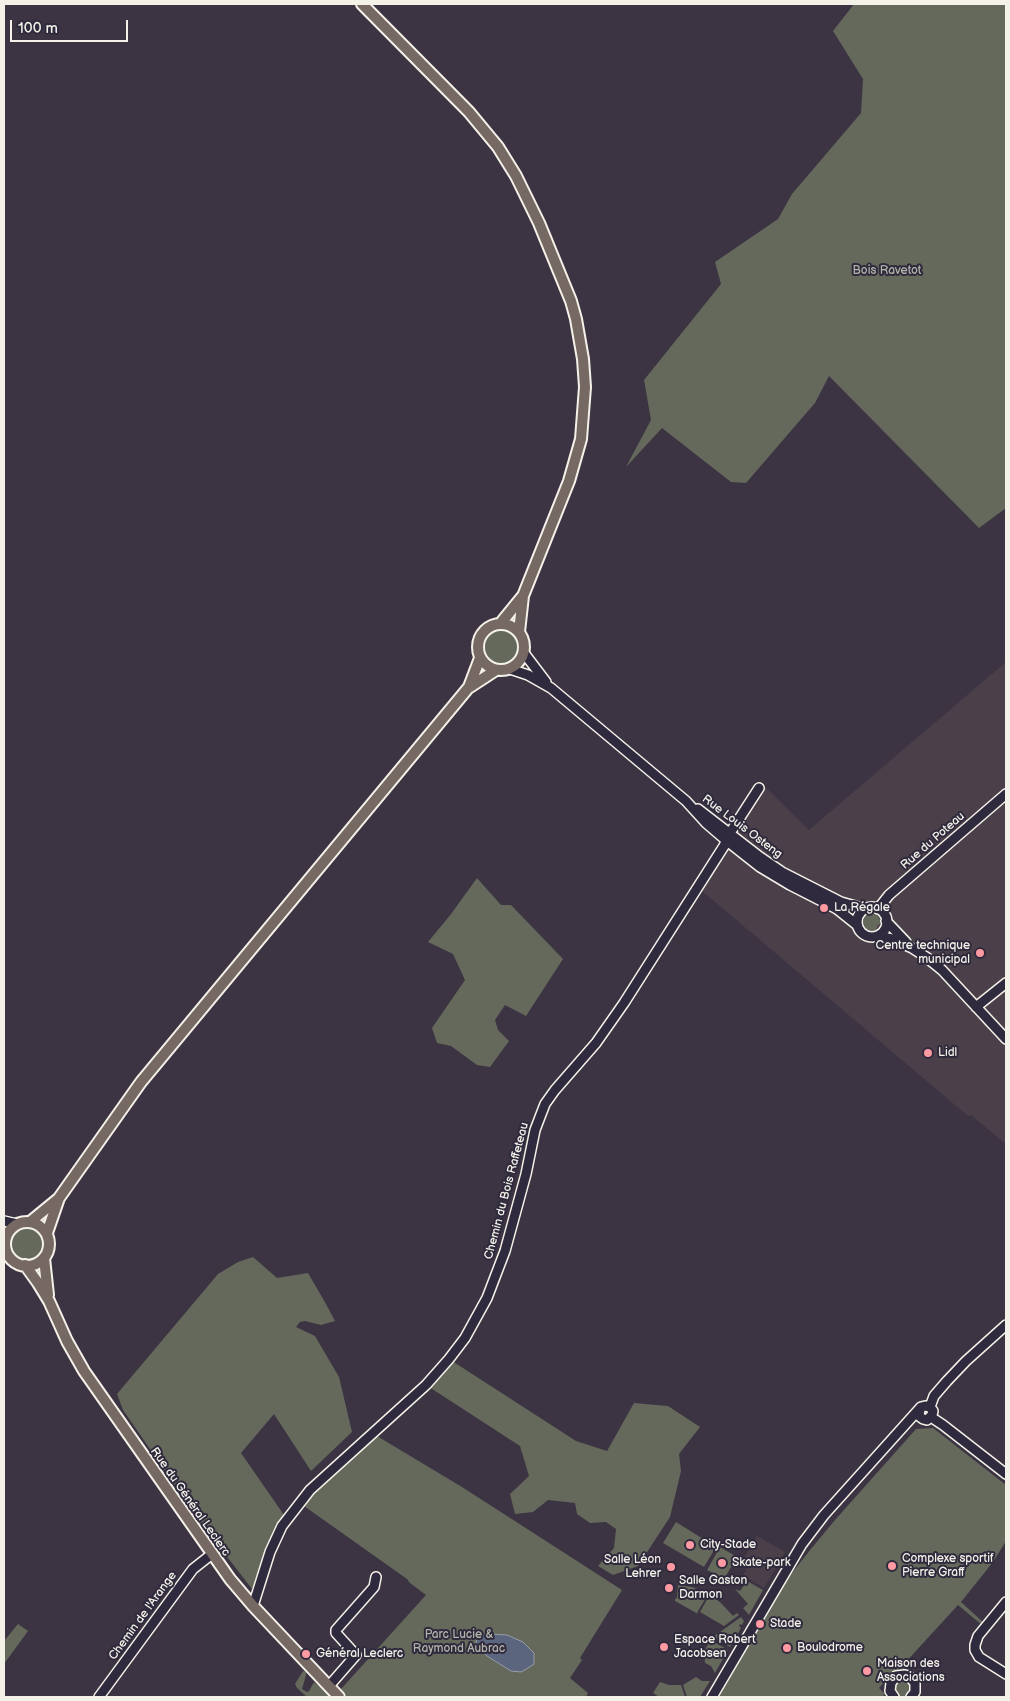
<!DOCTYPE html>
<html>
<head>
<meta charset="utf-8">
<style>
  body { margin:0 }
  #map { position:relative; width:1010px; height:1701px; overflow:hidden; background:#3c3443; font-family:"Balsamiq Sans",sans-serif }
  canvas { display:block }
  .frame { position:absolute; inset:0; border:5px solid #f4f1e8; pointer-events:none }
  .scale { position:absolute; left:10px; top:20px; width:118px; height:22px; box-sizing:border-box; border:2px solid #f4f1e8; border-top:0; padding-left:6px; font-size:15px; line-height:18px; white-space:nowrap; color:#f4f1e8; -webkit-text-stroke:4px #2f2a3d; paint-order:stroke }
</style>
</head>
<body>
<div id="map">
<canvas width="1010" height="1701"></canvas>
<div class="frame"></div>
<div class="scale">100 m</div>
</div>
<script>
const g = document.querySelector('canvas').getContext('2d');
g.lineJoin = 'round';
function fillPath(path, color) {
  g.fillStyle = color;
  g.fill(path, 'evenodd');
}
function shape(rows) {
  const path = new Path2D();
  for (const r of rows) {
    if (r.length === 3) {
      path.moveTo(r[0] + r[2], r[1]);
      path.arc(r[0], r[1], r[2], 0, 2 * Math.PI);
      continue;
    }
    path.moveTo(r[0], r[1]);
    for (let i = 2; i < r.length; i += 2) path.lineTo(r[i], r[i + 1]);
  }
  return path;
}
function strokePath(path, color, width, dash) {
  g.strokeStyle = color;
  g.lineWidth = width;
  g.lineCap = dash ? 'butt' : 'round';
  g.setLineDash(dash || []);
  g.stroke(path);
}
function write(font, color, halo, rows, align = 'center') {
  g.font = font + ' "Balsamiq Sans",sans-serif';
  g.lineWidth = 4;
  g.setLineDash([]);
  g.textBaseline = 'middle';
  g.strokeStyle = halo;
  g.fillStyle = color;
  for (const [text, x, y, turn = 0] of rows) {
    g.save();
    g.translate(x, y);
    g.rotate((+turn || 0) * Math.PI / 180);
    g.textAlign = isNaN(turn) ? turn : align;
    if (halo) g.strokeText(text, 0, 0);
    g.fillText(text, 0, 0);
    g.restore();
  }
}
fillPath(shape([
  [1006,662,1006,1144,971,1115,968,1116,701,890,735,837,764,786,809,830],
  [757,1536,785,1552,764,1588,743,1575,751,1562,744,1558]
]), '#4b404a');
fillPath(shape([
  [854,4,1006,4,1006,508,979,528,829,376,815,403,746,483,731,482,662,428,626,467,651,420,644,380,721,284,715,262,778,219,792,194,861,113,863,79,833,31],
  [502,647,17],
  [477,878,501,905,511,905,563,959,526,1016,505,1005,495,1020,498,1030,509,1041,490,1067,477,1065,451,1046,437,1043,432,1028,465,980,453,954,428,942,451,914],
  [871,913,878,916,881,923,878,925,876,930,872,931,866,929,863,922,865,917],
  [27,1244,16],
  [253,1257,277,1278,308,1273,326,1304,335,1321,321,1325,305,1321,300,1322,296,1327,315,1336,339,1377,352,1432,311,1471,274,1414,241,1453,284,1515,268,1543,252,1589,204,1527,123,1410,117,1394,218,1274,238,1262],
  [449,1359,576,1441,607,1451,634,1403,668,1406,700,1427,679,1454,681,1471,670,1517,638,1566,613,1575,598,1566,614,1548,616,1529,606,1522,590,1523,577,1514,575,1503,548,1500,533,1512,515,1514,510,1494,529,1476,520,1446,426,1385],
  [933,1428,1006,1485,1006,1541,993,1562,961,1602,984,1623,982,1625,958,1605,903,1665,907,1669,893,1676,891,1674,879,1688,885,1694,882,1697,719,1697,778,1594,792,1573,810,1550,835,1520,916,1429],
  [377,1436,462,1487,622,1590,580,1658,582,1660,570,1678,588,1693,586,1697,347,1697,341,1689,426,1595,410,1583,407,1579,304,1506,328,1477],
  [676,1522,716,1547,704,1567,663,1543],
  [720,1547,737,1557,724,1579,707,1570],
  [747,1581,763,1590,749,1615,743,1608,748,1604,735,1589,740,1591],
  [678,1585,692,1587,708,1594,697,1613,698,1614,675,1601,675,1599,677,1598],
  [710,1594,722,1604,733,1616,737,1613,739,1615,724,1626,700,1612],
  [741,1617,744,1621,742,1625,740,1624,739,1626,741,1628,730,1647,713,1637],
  [18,1624,28,1631,4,1664,4,1641],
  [711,1640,728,1650,715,1673,711,1666,705,1663,704,1651],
  [303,1671,306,1672,306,1675,302,1689,307,1692,309,1691,314,1682,333,1697,307,1697,297,1688,295,1684],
  [696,1677,702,1681,710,1681,700,1697,687,1697,683,1685],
  [903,1688,9],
  [660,1682,669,1685,681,1685,685,1697,659,1697,653,1693]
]), '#64695b');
const water = shape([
  [491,1634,507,1635,523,1642,534,1653,534,1664,528,1668,521,1672,511,1671,487,1656,477,1647,476,1641,482,1635,491,1634]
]);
fillPath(water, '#5b657e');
strokePath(water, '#989da8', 1);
const minor = shape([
  [524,653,546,682],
  [510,669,528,675,551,688,686,801,706,823,727,841,760,867,790,885,837,909,857,925],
  [698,809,760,857,782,872,841,902,866,909],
  [872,922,15],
  [878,909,889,895,1006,794],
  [886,921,906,942],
  [877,936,892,939,912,948,926,957,942,970,1006,1039],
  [976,1007,1006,983],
  [4,1221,17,1224],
  [4,1241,5,1243],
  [930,1407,934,1396,947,1381,966,1361,1006,1325],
  [931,1417,943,1425,1006,1474],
  [1006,1602,978,1636,975,1645,975,1650,979,1657,1006,1674],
  [253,1606,270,1552,282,1526,310,1490,426,1385,449,1359,465,1338,487,1298,505,1251,526,1174,535,1130,545,1104,555,1090,596,1043,624,1003,724,846,730,833,759,788],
  [329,1686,356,1655,336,1633,336,1630,374,1587,376,1577],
  [99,1697,193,1569,212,1554],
  [712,1697,802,1544,824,1515,921,1407,925,1406,930,1407,933,1411,932,1415,927,1420,923,1419,919,1416,920,1409],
  [894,1697,890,1691,891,1683,896,1676,905,1675,909,1676,915,1683,915,1692,911,1697]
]);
const major = shape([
  [362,4,469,112,498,147,516,176,539,223,571,301,576,319,583,359,585,387,581,439,569,481,523,596,519,632],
  [501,647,23],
  [500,624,522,597],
  [470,687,496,670],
  [30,1222,58,1199],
  [27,1244,22],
  [47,1233,59,1198,141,1082,469,687,480,658],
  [44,1258,48,1295],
  [25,1265,38,1283,49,1301,67,1341,84,1371,230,1579,253,1606,339,1697]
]);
strokePath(minor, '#f4f1e8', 12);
strokePath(major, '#f4f1e8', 14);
strokePath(minor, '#2f2a3d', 9);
strokePath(major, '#766964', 10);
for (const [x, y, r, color] of [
  [824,908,5,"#ff9aa2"],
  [980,953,5,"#ff9aa2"],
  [928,1053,5,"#ff9aa2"],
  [690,1545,5,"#ff9aa2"],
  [722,1563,5,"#ff9aa2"],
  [892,1566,5,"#ff9aa2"],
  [671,1567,5,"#ff9aa2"],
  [669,1588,5,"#ff9aa2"],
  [760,1624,5,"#ff9aa2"],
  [664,1647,5,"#ff9aa2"],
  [787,1648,5,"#ff9aa2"],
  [306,1654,5,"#ff9aa2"],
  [867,1671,5,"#ff9aa2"]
]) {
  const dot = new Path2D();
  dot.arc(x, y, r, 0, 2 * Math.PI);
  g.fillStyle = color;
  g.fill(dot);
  strokePath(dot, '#2f2a3d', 2);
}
write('12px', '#b3b4a9', '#2f2a3d', [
  ["Bois Ravetot",887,271],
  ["Parc Lucie &",459,1635],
  ["Raymond Aubrac",459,1649]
]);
write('12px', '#f4f1e8', '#2f2a3d', [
  ["Rue Louis Osteng",742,827,37],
  ["Rue du Poteau",933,841,-41],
  ["Chemin du Bois Raffeteau",507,1191,-75],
  ["Rue du Général Leclerc",190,1502,55],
  ["Chemin de l'Arange",143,1616,-54]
]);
write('12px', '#f4f1e8', '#2f2a3d', [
  ["La Régale",834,908],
  ["Centre technique",970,946,"right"],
  ["municipal",970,960,"right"],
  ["Lidl",938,1053],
  ["City-Stade",700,1545],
  ["Complexe sportif",902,1559],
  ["Pierre Graff",902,1573],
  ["Salle Léon",661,1560,"right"],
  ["Lehrer",661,1574,"right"],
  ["Skate-park",732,1563],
  ["Salle Gaston",679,1581],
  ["Darmon",679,1595],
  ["Stade",770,1624],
  ["Espace Robert",674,1640],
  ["Jacobsen",674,1654],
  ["Boulodrome",797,1648],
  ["Général Leclerc",316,1654],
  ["Maison des",877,1664],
  ["Associations",877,1678]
], 'left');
</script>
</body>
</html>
